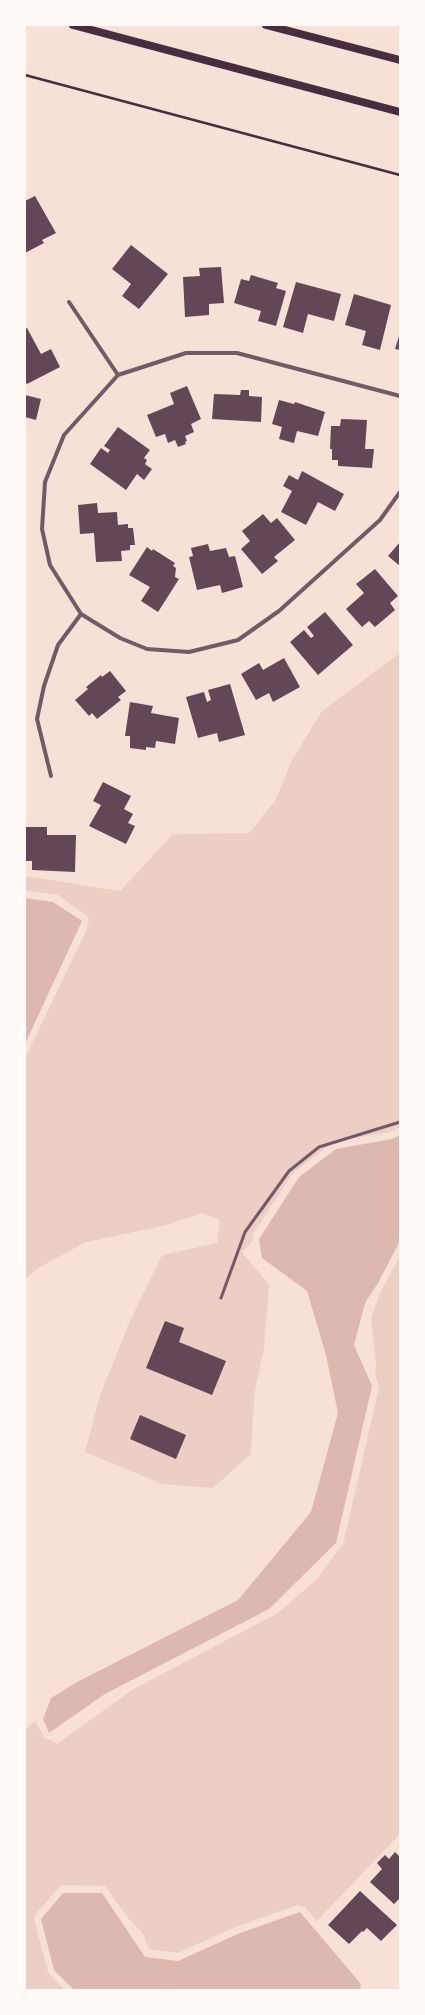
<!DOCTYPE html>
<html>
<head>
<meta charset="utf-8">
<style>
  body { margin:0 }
  #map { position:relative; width:425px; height:2015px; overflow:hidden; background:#f7e1d7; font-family:Karla,sans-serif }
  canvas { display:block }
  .frame { position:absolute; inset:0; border:26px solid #fffaf5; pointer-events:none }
</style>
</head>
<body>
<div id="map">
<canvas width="425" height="2015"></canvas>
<div class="frame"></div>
</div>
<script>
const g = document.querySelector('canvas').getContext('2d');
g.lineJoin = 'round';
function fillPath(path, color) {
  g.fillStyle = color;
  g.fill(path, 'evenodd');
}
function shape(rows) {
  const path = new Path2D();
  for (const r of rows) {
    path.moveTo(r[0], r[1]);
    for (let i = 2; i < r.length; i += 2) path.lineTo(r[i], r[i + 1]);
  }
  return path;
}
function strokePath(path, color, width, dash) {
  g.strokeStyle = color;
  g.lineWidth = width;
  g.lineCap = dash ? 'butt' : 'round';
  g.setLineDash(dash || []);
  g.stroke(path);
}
fillPath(shape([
  [400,653,400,1127,390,1132,335,1141,293,1173,253,1234,252,1242,242,1252,269,1285,264,1349,254,1396,251,1454,213,1488,162,1484,85,1452,100,1395,130,1321,162,1255,217,1243,220,1220,202,1213,163,1226,86,1242,38,1268,25,1279,25,1058,87,929,89,920,87,916,58,895,25,890,25,876,120,891,173,834,249,833,275,801,291,762,322,711],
  [400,1256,400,1834,317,1921,305,1907,298,1905,238,1926,178,1953,149,1949,143,1934,128,1918,105,1886,61,1885,36,1914,34,1919,48,1972,64,1990,25,1990,25,1731,35,1721,45,1739,52,1740,57,1744,132,1690,278,1613,319,1577,331,1559,343,1545,379,1387,375,1374,376,1366,371,1318,380,1293]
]), '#ebcfc5');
fillPath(shape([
  [25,898,53,902,82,921,25,1044],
  [400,1135,400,1241,378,1283,365,1303,354,1345,372,1386,336,1543,269,1609,105,1694,49,1733,43,1719,51,1698,77,1682,238,1600,311,1512,338,1413,326,1355,307,1291,262,1258,259,1239,299,1177,336,1149,392,1139],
  [63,1893,102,1893,145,1957,178,1961,240,1933,300,1912,361,1984,360,1990,74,1990,54,1970,41,1919]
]), '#dcb8b0');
fillPath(shape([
  [35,196,56,233,42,240,44,243,25,253,25,201],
  [131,245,168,274,139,309,122,296,131,284,112,269],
  [221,267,224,303,209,304,209,315,185,317,183,277,200,276,199,268],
  [251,275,278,283,276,288,286,291,276,326,258,321,261,311,234,303,241,279,249,281],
  [296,282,341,294,334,321,308,314,303,333,283,327],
  [354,294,391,305,380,350,362,345,366,331,345,325],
  [27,328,41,354,51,349,60,367,27,384,25,381,25,329],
  [400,333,400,350,395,349],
  [187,386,201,419,191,424,194,432,185,436,187,441,185,442,186,444,178,447,175,440,168,443,165,434,156,437,147,415,174,404,170,393],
  [241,390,249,390,249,396,262,397,261,422,212,419,214,394,240,395],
  [25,395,41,399,36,420,25,417],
  [279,400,294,404,295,402,325,412,318,436,297,431,294,443,279,439,282,427,272,424],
  [341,419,367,420,365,449,374,449,372,468,338,466,338,460,332,460,332,449,330,449,331,426,340,426],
  [118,427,150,450,144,458,147,460,145,464,152,469,144,480,137,474,126,490,90,464,101,448,108,453,110,450,104,446],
  [302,471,344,494,335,511,318,502,306,525,281,512,292,491,283,486,289,475,298,480],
  [97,503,98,513,117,512,118,525,128,524,128,528,133,528,135,545,130,545,130,550,121,551,122,561,96,562,94,533,80,534,78,505],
  [263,514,271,523,277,518,295,540,274,557,278,561,262,574,241,549,250,541,242,531],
  [400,542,400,566,388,556],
  [208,544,210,551,226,548,229,557,235,556,243,587,222,593,220,585,197,590,189,557,193,556,191,548],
  [147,547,152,551,153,549,175,563,173,566,176,568,175,577,179,579,158,612,141,601,150,587,129,575],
  [375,569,398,596,390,603,395,610,375,627,369,621,362,627,346,609,364,593,356,584],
  [325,612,353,645,318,675,290,642,304,630,311,638,314,636,307,627],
  [284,658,300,687,273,702,269,693,256,700,241,674,259,663,263,670],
  [110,671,126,691,118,697,121,700,97,719,92,713,89,716,75,700,88,689,86,687,101,675,102,677],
  [230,684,245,735,219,742,217,733,198,738,186,697,204,692,207,702,211,700,208,690],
  [130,702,153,706,151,713,179,718,175,744,156,741,155,748,146,747,146,750,130,748,130,736,125,736],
  [103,782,131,796,124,809,133,814,128,823,135,826,126,844,89,826,101,805,93,801],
  [25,827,47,827,47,835,76,835,75,872,32,870,32,861,25,861],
  [165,1321,184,1328,179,1342,226,1361,212,1395,146,1368],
  [140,1415,186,1435,176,1459,130,1439],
  [395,1852,400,1857,400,1898,394,1904,370,1882,382,1869,377,1863,385,1855,389,1859],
  [360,1891,397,1925,381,1941,367,1928,363,1932,362,1931,349,1944,328,1925]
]), '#644757');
strokePath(shape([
  [25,75,400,175]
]), '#4a2c40', 2.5);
strokePath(shape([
  [221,1298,245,1232,289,1171,319,1147,400,1122]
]), '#755966', 3);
strokePath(shape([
  [69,302,118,375],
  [400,396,237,353,186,353,118,375,64,435,45,482,42,529,50,565,81,614,120,638,147,649,189,652,238,640,279,611,380,520,400,492],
  [51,776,37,719,44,686,58,645,81,614]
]), '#755966', 4);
strokePath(shape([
  [73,25,400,112],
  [266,25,400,60]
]), '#4a2c40', 8);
</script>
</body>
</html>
